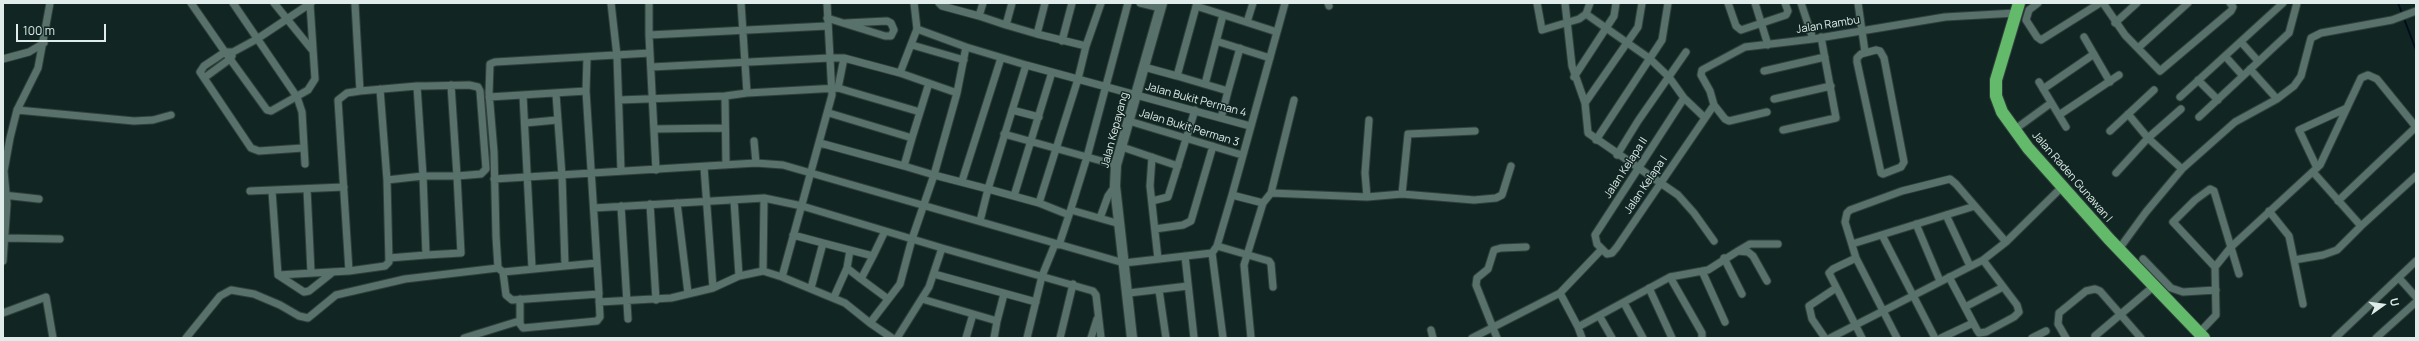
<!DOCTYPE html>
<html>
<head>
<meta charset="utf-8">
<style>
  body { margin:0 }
  #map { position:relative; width:2419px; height:341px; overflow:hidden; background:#112622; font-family:Manrope,sans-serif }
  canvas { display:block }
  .frame { position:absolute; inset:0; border:4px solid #dfece9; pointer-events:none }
  .north { position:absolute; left:2363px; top:285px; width:40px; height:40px; -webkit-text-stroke:3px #112622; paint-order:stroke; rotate:76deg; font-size:11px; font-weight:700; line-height:16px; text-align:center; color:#dfece9 }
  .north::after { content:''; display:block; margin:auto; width:14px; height:18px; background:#dfece9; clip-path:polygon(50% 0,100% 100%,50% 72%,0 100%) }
  .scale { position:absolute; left:16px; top:24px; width:90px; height:18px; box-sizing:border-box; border:2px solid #dfece9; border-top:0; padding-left:5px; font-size:12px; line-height:14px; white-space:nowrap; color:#dfece9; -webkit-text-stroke:3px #112622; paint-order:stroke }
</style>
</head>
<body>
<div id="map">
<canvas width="2419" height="341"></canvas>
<div class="frame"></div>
<div class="north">U</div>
<div class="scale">100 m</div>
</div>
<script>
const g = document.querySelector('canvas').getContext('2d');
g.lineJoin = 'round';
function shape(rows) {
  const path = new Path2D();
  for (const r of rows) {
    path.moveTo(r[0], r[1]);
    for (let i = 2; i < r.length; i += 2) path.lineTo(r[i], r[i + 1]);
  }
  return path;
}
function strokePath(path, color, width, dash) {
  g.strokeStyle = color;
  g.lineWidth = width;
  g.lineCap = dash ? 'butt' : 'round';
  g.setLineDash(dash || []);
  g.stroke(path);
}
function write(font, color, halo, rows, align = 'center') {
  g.font = font + ' Manrope,sans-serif';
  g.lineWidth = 3;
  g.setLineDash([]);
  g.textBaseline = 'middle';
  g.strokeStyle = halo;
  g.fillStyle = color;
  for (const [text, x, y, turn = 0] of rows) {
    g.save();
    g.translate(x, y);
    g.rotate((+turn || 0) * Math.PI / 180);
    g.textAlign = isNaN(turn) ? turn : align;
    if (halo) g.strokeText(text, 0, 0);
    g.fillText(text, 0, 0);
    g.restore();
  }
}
strokePath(shape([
  [2398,3,2416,50]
]), '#000c1d', 2);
const street = shape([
  [191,3,225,52,267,110,271,111,308,90,315,79,310,4],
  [233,3,297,97,302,112,305,164],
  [274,3,313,51],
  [611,3,617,56,621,171],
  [649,3,649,35,656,170],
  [939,3,942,6,979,16,983,3],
  [1045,3,1037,34,1086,46,1101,3],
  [1140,3,1161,8],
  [1197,3,1177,76,1228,91,1240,48],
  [1328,3,1329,6],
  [1537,3,1542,30,1579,19,1586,14,1590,3],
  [1565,3,1572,66,1585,103,1588,133,1678,195,1694,213,1714,241],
  [1728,3,1736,26,1741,30,1786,15,1788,11,1785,3],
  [1755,3,1768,45],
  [1801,3,1813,39],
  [1858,3,1865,52],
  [2038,3,2029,10,2026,20,2037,37,2041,40,2100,3],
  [2103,3,2125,35,2160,71,2231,11,2233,7,2230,3],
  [355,4,360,91],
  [1196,6,1277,32],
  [1586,14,1649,58,1669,77,1684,98,1704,117],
  [979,16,1006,25,1012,3],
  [827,18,885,36,891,36,894,30,891,23,887,21,846,23],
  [1247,22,1253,3],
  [2115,23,2137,3],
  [1006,25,1037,34],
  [917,29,966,47,1026,65,1250,126],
  [649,35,827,26],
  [2084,37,2110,82],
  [1062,41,1072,3],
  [1216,41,1270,58],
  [2241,42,2258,61],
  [912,45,964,60],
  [966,47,957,93,934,175,988,189,980,221],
  [2138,48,2188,3],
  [1876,50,1880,51,1884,58,1904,162,1901,167,1883,174,1881,173,1857,62,1857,58,1861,54,1876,50],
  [2225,56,2243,76],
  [3,59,29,52,44,43],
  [1026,65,988,189,1039,203,1069,215,1059,245],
  [651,67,829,58,844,58,900,73,917,29,914,3],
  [1144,67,1177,76],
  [2250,69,2277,99],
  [1764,71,1825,57],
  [900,73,957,93],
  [1574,77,1614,16,1616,3],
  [204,78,230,59,232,56],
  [2198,80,2218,100],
  [2039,82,2066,127],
  [1205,84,1223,15],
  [838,88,844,58],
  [380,89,387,180,389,262,385,266,349,271,338,100,347,93,360,91,417,86,426,86,469,85,478,87,480,91,486,169,481,174,457,176,451,85],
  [2043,89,2094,54],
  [747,93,838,88,920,112],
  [556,94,562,176,565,266,503,272,498,268,496,236,494,152,489,93,490,64,495,62,650,53],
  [523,95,532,268],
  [725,96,726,165],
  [489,97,586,91],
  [2180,97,2283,3],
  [1684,98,1595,235,1597,244,1607,254,1612,253,1617,247,1714,105,1710,91,1701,75,1702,70,1745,47,1813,39,1945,17,2016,13],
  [1774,99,1831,86],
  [619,100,725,96,747,93,741,3],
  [1585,103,1638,27,1642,3],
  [1714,105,1725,119,1729,121,1767,112],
  [17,110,134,121,153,120,171,115],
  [1012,110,1039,117],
  [829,113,912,138,904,166,934,175,912,239,942,248,929,287,897,338],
  [2128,114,2148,138,2182,169],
  [2059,115,2119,75],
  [2199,117,2289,33,2297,3],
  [1221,118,1228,91],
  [1129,121,1242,155],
  [525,123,557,120],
  [654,129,725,128],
  [1783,130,1836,118,1821,37],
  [2014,130,2051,103],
  [2110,131,2154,90],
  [1004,134,1087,157,1069,215],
  [912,138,929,83],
  [1596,140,1662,40,1668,3],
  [754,141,756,163],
  [820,143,904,166],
  [1122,147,1178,166],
  [303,148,259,151,251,148,200,72,204,66,225,52,233,52,257,39,311,3],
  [1617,155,1638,121,1686,52],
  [1152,157,1150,186,1158,259],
  [1116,165,1087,157,1128,3],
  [704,167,713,288],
  [2317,168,2299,130,2347,108],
  [2116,173,2148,138,2181,109],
  [494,179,756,163,783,165,1124,263,1212,253,1217,246,1232,195,1285,3],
  [387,180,423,176,417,86],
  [962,181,1001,58],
  [307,189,311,272],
  [250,191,344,187],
  [272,191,278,275,304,292,309,291,333,272],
  [1271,193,1294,100],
  [1402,194,1474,200,1496,198,1502,195,1511,166],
  [3,195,39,199],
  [1232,195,1263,203,1271,193,1367,197,1402,194,1408,134,1475,131],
  [1014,196,1052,72],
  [1367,197,1365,173,1369,120],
  [734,200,739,276],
  [1152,201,1168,197,1195,110],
  [2338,201,2416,127],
  [677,203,688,293],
  [1039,203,1078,79,1086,46],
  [650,204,656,300],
  [621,206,628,319],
  [594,208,764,198,802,206,912,239,900,284,870,323,845,303,782,277],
  [1071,210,1120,224],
  [2269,211,2289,236,2294,260],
  [1946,215,1970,266],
  [1100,218,1108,196,1115,186],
  [1916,224,1940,281],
  [2361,226,2416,176],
  [1155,229,1183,225,1191,221,1213,146],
  [793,235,823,243,811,288],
  [1882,235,1935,338],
  [5,238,60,239],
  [823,243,873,256,885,231],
  [1852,244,1975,206],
  [1217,246,1269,261,1271,264,1273,287],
  [942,248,1093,291,1096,295,1101,338],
  [2119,249,2146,212,2182,169,2235,122,2277,99,2294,86,2301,76,2311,38,2321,33,2392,20,2416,11],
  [1738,251,1750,244,1778,244],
  [1212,253,1223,338],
  [873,256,861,279,888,299],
  [1185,256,1194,338],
  [389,258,426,255,461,253,457,176,423,176,426,255],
  [1724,258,1742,294],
  [1856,258,1833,269,1829,273,1862,338],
  [2143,259,2171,288,2183,292,2216,290],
  [3,261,7,204,4,171,10,138,17,110,38,68,50,3],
  [565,266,597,263],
  [2215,267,2173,222,2195,200,2210,189,2214,191,2239,274],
  [847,268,850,250],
  [763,271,764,198],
  [1702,271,1725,322],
  [503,272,506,295,512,300,599,294,586,91,587,58],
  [934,274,1036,302],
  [278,275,349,271],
  [1670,277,1702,333,1702,338],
  [1949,277,1977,330,1979,333,1986,332,2014,317,2019,312,2017,305,1983,260],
  [2399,278,2416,297],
  [1649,288,1672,338],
  [1159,290,1166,338],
  [1129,293,1188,286],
  [1560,293,1578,327,1670,277,1708,270,1738,251,1748,252,1753,256,1767,281],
  [834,297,847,268,861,279],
  [520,299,520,324,523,328,597,321,600,317,599,298],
  [922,299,997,321,1004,294],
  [599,302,671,298,713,288,739,276,763,271,782,277,832,95,827,3],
  [1624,303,1643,338],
  [2303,304,2294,260,2323,255,2337,250,2361,226,2313,172],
  [1965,307,2003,287],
  [3,313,46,297,53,338],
  [1600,317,1612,338],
  [870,323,892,338],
  [1578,327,1582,338],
  [1431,330,1433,338],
  [2199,333,2216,315,2215,267,2231,247,2320,165,2361,78,2368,75,2377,79,2416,127],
  [2095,336,2154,286],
  [186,338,220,296,231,290,254,294,280,305,299,316,308,318,336,295,405,279,498,268],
  [464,338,519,321],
  [966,338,973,314],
  [994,338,997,321],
  [1027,338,1042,276,1055,244],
  [1060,338,1073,284],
  [1091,338,1097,319],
  [1251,338,1244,265,1263,203],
  [1472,338,1560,293,1602,249],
  [1497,338,1476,285,1477,278,1488,269,1494,250,1501,248,1526,247],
  [1825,338,1812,319,1809,306,1836,288],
  [1830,338,1983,260,2006,242,2063,186],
  [1897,338,1856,258,1845,222,1847,213,1850,210,1902,191,1950,179,1956,184,2006,242],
  [1941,338,1973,323],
  [2032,338,2046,331],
  [2066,338,2058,324,2059,313,2086,291,2095,289,2100,291,2141,338],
  [2335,338,2416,261],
  [2376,338,2416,302]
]);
const secondary = shape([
  [1132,338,1115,186,1116,165,1162,3]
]);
const highway = shape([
  [2019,3,1996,80,1996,96,2002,112,2028,148,2109,239,2204,338]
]);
strokePath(street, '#31403c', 9);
strokePath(secondary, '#31403c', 12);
strokePath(highway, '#31403c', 14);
strokePath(street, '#59716b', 7);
strokePath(secondary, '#59716b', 10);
strokePath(highway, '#64ba6b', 12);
write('11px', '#dfece9', '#112622', [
  ["Jalan Rambu",1828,25,-9],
  ["Jalan Bukit Perman 4",1196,100,15],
  ["Jalan Bukit Perman 3",1189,128,17],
  ["Jalan Kepayang",1115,130,-75],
  ["Jalan Kelapa II",1626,168,-57],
  ["Jalan Raden Gunawan I",2072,177,49],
  ["Jalan Kelapa I",1646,185,-56]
]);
</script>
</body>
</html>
